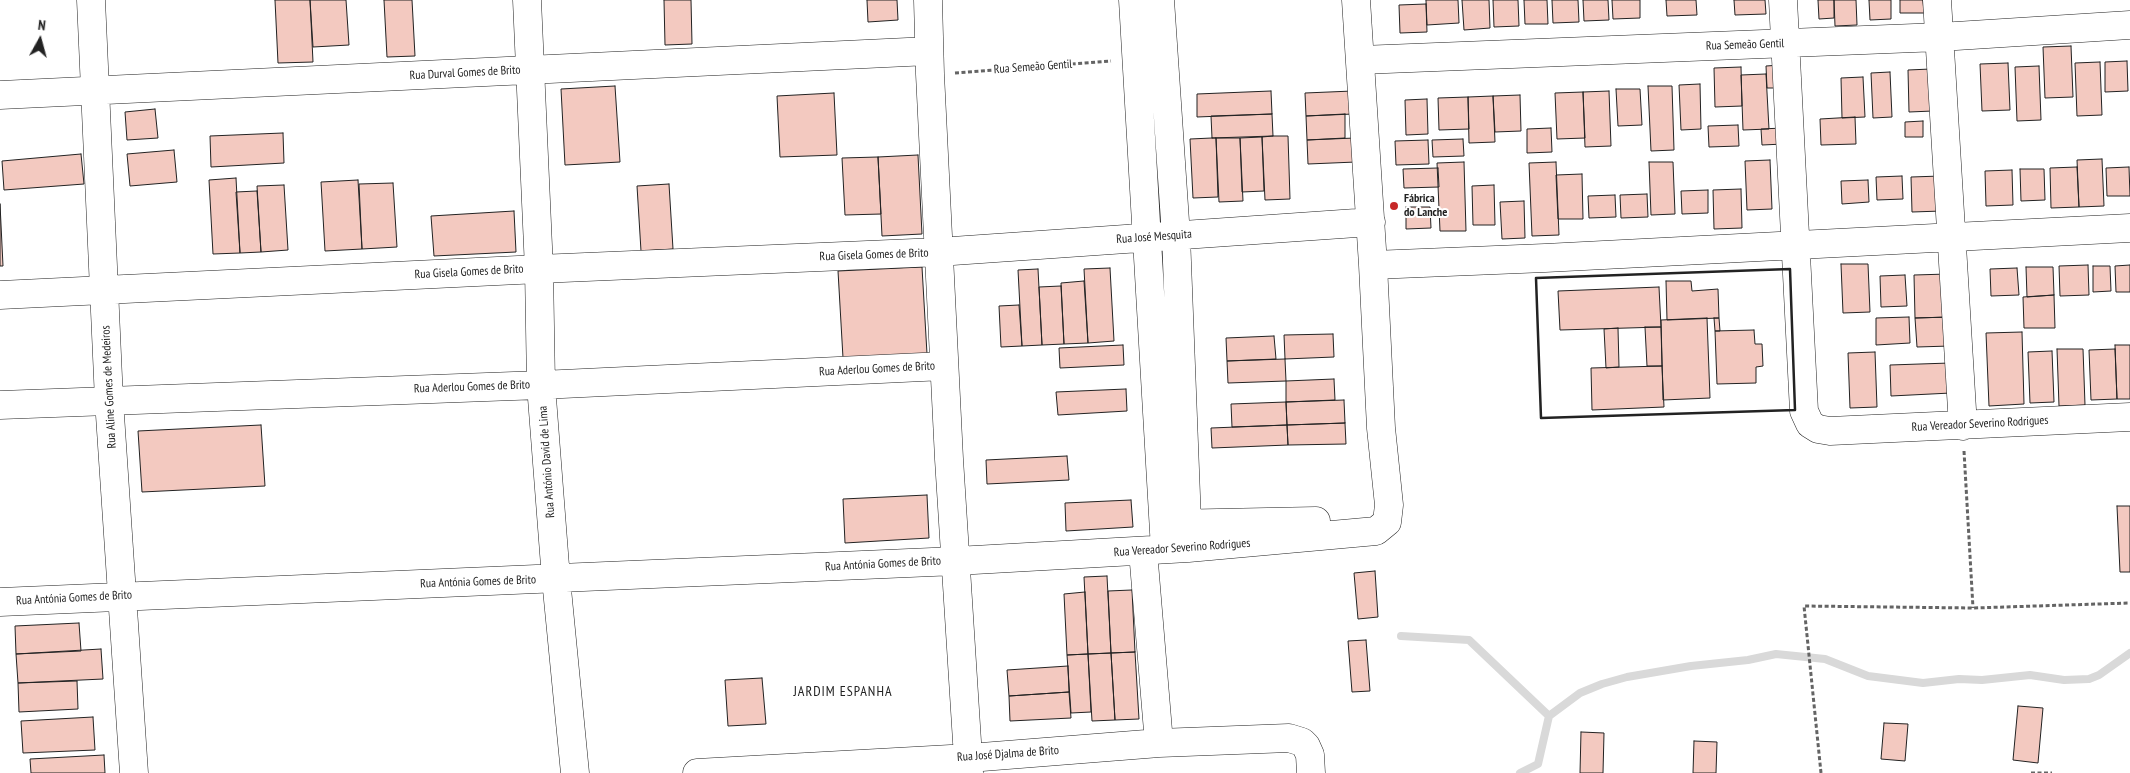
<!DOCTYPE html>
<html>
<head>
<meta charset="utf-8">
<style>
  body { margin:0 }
  #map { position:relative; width:2130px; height:773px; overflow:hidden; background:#fff; font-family:"PT Sans Narrow",sans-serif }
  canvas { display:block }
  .north { position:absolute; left:15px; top:15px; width:50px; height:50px; -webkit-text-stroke:4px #fff; paint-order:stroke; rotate:7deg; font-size:14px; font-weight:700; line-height:20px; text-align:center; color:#222 }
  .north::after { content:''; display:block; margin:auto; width:18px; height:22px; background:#222; clip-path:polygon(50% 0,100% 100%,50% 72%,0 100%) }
</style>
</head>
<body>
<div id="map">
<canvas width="2130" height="773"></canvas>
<div class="north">N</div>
</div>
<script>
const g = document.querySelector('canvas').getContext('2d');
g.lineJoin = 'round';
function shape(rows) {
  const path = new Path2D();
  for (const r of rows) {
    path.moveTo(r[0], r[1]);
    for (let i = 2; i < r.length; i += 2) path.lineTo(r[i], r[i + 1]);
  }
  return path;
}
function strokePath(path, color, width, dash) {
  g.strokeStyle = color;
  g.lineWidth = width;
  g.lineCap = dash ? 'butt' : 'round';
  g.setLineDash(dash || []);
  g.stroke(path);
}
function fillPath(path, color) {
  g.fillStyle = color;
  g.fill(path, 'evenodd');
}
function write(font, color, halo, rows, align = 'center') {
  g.font = font + ' "PT Sans Narrow",sans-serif';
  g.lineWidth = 4;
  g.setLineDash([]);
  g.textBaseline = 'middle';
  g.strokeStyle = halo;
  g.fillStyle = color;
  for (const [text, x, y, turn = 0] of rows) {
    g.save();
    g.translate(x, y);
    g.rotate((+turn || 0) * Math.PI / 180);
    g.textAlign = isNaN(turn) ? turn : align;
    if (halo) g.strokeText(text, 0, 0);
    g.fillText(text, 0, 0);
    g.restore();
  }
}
strokePath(shape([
  [1401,636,1469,640,1549,716,1538,764,1520,773],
  [1549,716,1580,693,1602,684,1627,677,1691,666,1748,660,1776,654,1825,659,1868,676,1923,683,1959,679,1982,680,2030,675,2064,680,2089,679,2099,675,2130,653]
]), '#d9d9d9', 8);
const building = shape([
  [275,0,310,0,313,62,278,63,275,0],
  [310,0,346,0,349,45,313,47,310,0],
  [384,0,412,0,415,56,387,57,384,0],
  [664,0,691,0,692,44,665,45,664,0],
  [867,0,897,0,898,20,868,22,867,0],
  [1426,0,1458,0,1459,23,1427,25,1426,0],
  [1462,0,1489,0,1490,28,1464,30,1462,0],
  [1493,0,1518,0,1519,26,1494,27,1493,0],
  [1524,0,1547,0,1548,24,1525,24,1524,0],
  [1552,0,1578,0,1579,22,1553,23,1552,0],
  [1583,0,1608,0,1609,20,1584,21,1583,0],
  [1612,0,1640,0,1640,18,1613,19,1612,0],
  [1666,0,1696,0,1697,15,1667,16,1666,0],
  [1734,0,1765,0,1766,14,1735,15,1734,0],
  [1818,0,1834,0,1834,18,1819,19,1818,0],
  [1834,0,1856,0,1857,25,1835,26,1834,0],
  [1869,0,1891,0,1891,19,1870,20,1869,0],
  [1900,0,1923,0,1924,13,1900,13,1900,0],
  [1426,4,1427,32,1400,33,1399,5,1426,4],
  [2071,46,2073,97,2045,98,2043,47,2071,46],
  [2127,61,2128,91,2105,92,2105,62,2127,61],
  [2100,62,2102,115,2077,116,2075,63,2100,62],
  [2008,63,2010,110,1982,111,1980,64,2008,63],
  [1781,65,1782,88,1767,88,1766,66,1781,65],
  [2039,66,2041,120,2017,121,2015,67,2039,66],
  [1741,67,1742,106,1715,107,1714,68,1741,67],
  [1931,69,1933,111,1909,112,1908,70,1931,69],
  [1890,72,1892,117,1873,118,1871,73,1890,72],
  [1766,74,1769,129,1743,130,1741,75,1766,74],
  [1863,77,1865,117,1842,118,1841,78,1863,77],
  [1700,84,1701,129,1681,130,1679,85,1700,84],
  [615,86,620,162,565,165,561,89,615,86],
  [1648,86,1672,86,1674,150,1651,151,1648,86],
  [1616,89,1640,89,1642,125,1618,126,1616,89],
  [1271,91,1272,114,1197,117,1197,94,1271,91],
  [1353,91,1353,114,1306,116,1305,93,1353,91],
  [1609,91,1611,146,1585,147,1583,92,1609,91],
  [1583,92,1585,138,1557,139,1555,93,1583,92],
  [834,93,837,155,780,157,777,96,834,93],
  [1520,95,1521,131,1495,132,1493,96,1520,95],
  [1493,96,1495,142,1469,143,1468,97,1493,96],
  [1468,97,1469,129,1439,130,1438,98,1468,97],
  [1427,99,1428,134,1406,135,1405,100,1427,99],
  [155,109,158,138,127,140,125,112,155,109],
  [1272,114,1273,136,1212,138,1211,116,1272,114],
  [1345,114,1345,138,1307,140,1306,116,1345,114],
  [1855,117,1856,144,1821,145,1820,119,1855,117],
  [1923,121,1923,137,1905,137,1905,122,1923,121],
  [1738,125,1739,146,1709,147,1708,126,1738,125],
  [1551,128,1552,152,1527,153,1527,129,1551,128],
  [1783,128,1784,144,1762,145,1761,129,1783,128],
  [283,133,284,163,211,167,210,136,283,133],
  [1273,136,1288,136,1290,199,1265,200,1262,137,1273,136],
  [1262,137,1264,191,1242,192,1240,138,1262,137],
  [1212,138,1216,138,1218,197,1193,198,1190,139,1212,138],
  [1216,138,1240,138,1243,201,1219,202,1216,138],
  [1355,138,1356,162,1308,164,1307,140,1355,138],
  [1463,139,1464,156,1433,157,1432,140,1463,139],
  [1428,140,1429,164,1396,165,1395,141,1428,140],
  [174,150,177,182,130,186,127,154,174,150],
  [81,154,84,184,4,190,2,161,81,154],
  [918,155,922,234,882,236,878,157,918,155],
  [878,157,881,214,845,215,842,158,878,157],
  [2102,159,2104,206,2079,207,2077,160,2102,159],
  [1770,160,1772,209,1747,210,1745,161,1770,160],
  [1464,162,1466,231,1440,231,1437,163,1464,162],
  [1556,162,1559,235,1532,236,1529,163,1556,162],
  [1649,162,1673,162,1675,214,1651,215,1649,162],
  [2077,167,2079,207,2051,208,2050,168,2077,167],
  [2129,167,2130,196,2107,196,2106,168,2129,167],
  [1438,168,1439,187,1404,188,1403,169,1438,168],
  [2020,169,2044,169,2045,200,2021,201,2020,169],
  [2012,170,2013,205,1986,206,1985,171,2012,170],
  [1582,174,1583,219,1558,219,1556,175,1582,174],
  [1902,176,1903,199,1877,200,1876,177,1902,176],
  [1941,176,1942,211,1912,212,1911,177,1941,176],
  [236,178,240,253,213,254,209,180,236,178],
  [358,180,362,249,325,251,321,182,358,180],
  [1868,180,1869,202,1842,204,1841,181,1868,180],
  [393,183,397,247,362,249,359,184,393,183],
  [669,184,673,249,641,251,637,186,669,184],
  [284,185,288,250,261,252,257,186,284,185],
  [1494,185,1495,225,1473,225,1472,186,1494,185],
  [1741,189,1742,228,1714,229,1713,190,1741,189],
  [1708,190,1708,213,1682,214,1681,191,1708,190],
  [257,191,261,252,240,253,236,192,257,191],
  [1647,194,1648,217,1621,218,1620,195,1647,194],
  [1615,195,1616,217,1589,218,1588,196,1615,195],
  [1524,201,1525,238,1502,239,1500,202,1524,201],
  [0,204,3,266,0,266,0,204],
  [1406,207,1430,207,1431,228,1406,229,1406,207],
  [514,211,516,252,434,256,431,216,514,211],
  [1841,264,1868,264,1870,312,1843,313,1841,264],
  [2088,265,2089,295,2060,296,2059,266,2088,265],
  [2130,265,2130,292,2116,292,2115,266,2130,265],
  [2093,266,2110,266,2111,291,2093,292,2093,266],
  [922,267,927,354,843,358,838,271,922,267],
  [2026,267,2053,267,2054,295,2027,297,2026,267],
  [1110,268,1114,341,1088,343,1084,269,1110,268],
  [2017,268,2019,295,1991,296,1990,269,2017,268],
  [1038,269,1042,345,1022,346,1018,270,1038,269],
  [1948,274,1950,317,1915,318,1914,275,1948,274],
  [1905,275,1907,306,1881,307,1880,276,1905,275],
  [1084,281,1088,343,1064,344,1061,283,1084,281],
  [1666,281,1691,281,1692,291,1718,289,1719,318,1667,320,1666,281],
  [1061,286,1064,344,1042,345,1039,287,1061,286],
  [1659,287,1661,327,1560,330,1558,291,1659,287],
  [2054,295,2055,328,2024,328,2023,297,2054,295],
  [1019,305,1022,346,1001,347,999,306,1019,305],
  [1909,317,1910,343,1876,345,1876,318,1909,317],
  [1949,317,1950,346,1917,347,1915,318,1949,317],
  [1707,318,1710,398,1663,400,1661,320,1707,318],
  [1714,318,1719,318,1720,331,1715,331,1714,318],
  [1645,327,1661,327,1662,366,1647,366,1645,327],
  [1618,328,1619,367,1606,368,1604,329,1618,328],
  [1754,330,1755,344,1762,344,1763,366,1756,367,1756,383,1717,384,1715,331,1754,330],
  [2022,332,2024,404,1989,406,1986,333,2022,332],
  [1333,334,1334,357,1285,359,1284,335,1333,334],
  [1274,336,1276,359,1227,361,1226,338,1274,336],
  [1123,345,1124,365,1060,368,1059,348,1123,345],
  [2115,345,2130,345,2130,399,2117,399,2115,345],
  [2057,349,2083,349,2085,405,2059,406,2057,349],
  [2115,349,2117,399,2091,400,2089,350,2115,349],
  [2052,351,2054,402,2030,403,2028,352,2052,351],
  [1875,352,1877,407,1850,408,1848,353,1875,352],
  [1285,359,1286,381,1228,383,1227,361,1285,359],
  [1950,363,1951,393,1891,396,1890,365,1950,363],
  [1662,366,1664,407,1592,410,1591,368,1662,366],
  [1334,379,1335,400,1286,402,1286,381,1334,379],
  [1126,389,1127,411,1058,415,1056,392,1126,389],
  [1344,400,1345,423,1287,425,1286,402,1344,400],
  [1286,402,1287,425,1232,427,1231,404,1286,402],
  [1345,423,1346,444,1288,445,1287,425,1345,423],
  [261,425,265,486,142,492,138,431,261,425],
  [1287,425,1288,445,1212,448,1211,428,1287,425],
  [1067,456,1069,480,987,484,986,460,1067,456],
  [927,495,929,538,845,543,843,499,927,495],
  [1131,500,1133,527,1066,531,1065,503,1131,500],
  [2117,506,2130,506,2130,572,2120,572,2117,506],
  [1375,571,1378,617,1358,619,1354,573,1375,571],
  [1107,576,1111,653,1088,654,1084,577,1107,576],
  [1132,590,1135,652,1111,653,1108,591,1132,590],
  [1085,592,1088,654,1067,655,1064,594,1085,592],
  [79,623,81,651,16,654,15,626,79,623],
  [1366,640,1370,691,1352,692,1348,641,1366,640],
  [101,649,103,679,18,683,16,654,101,649],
  [1135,652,1139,719,1115,720,1111,653,1135,652],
  [1111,653,1115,720,1092,721,1088,654,1111,653],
  [1088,654,1091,712,1071,713,1067,655,1088,654],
  [1068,666,1069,692,1009,696,1007,670,1068,666],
  [762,678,766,724,728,726,725,680,762,678],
  [77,681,78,709,19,712,18,683,77,681],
  [1069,692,1071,718,1010,721,1009,696,1069,692],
  [2018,706,2043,708,2038,763,2013,760,2018,706],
  [93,717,95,750,23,753,21,721,93,717],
  [1884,723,1908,724,1905,761,1881,759,1884,723],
  [1581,732,1604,733,1603,773,1580,773,1581,732],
  [1694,741,1717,742,1716,773,1693,773,1694,741],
  [104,755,105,773,31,773,30,759,104,755]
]);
fillPath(building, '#f3c9c0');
strokePath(building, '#222', 1);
const minor = shape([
  [91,0,109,400,134,773],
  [527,0,539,269,541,385,556,579,575,773],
  [928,0,930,74,949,459,969,773],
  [1133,0,1165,549],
  [1160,0,1176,236,1188,548],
  [1783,0,1804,411,1810,424,1818,429,1830,431,2130,417],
  [1937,0,1963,426],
  [1361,60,1940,37,2130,25],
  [0,95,929,51],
  [1373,265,1545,258,2130,228],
  [0,295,539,269,938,252,1371,222],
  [0,405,541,385,944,366],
  [1169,524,1316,521],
  [1143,551,1159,743],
  [0,602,956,561,1188,548,1376,531,1387,522,1389,505,1381,428,1373,265,1356,0],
  [697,773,969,758,1159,743,1289,738,1302,742,1306,746,1310,755,1311,773]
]);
strokePath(minor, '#222', 29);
strokePath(shape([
  [955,73,1111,61],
  [1964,451,1973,608],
  [1821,773,1804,606,1973,608,2130,603],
  [2031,773,2052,773]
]), '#646464', 3, [4, 2.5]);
strokePath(minor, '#fff', 28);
strokePath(shape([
  [1790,269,1795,410,1541,418,1536,278,1790,269]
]), '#222', 2.5);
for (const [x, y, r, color] of [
  [1394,206,5,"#c62828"]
]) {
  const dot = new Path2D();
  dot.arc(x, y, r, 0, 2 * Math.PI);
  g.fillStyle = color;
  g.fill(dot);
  strokePath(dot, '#fff', 2);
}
write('12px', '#222', '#fff', [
  ["Rua Semeão Gentil",1745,45,-2],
  ["Rua Semeão Gentil",1033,67,-4],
  ["Rua Durval Gomes de Brito",465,73,-3],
  ["Rua José Mesquita",1154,237,-4],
  ["Rua Gisela Gomes de Brito",874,255,-2],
  ["Rua Gisela Gomes de Brito",469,272,-3],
  ["Rua Aderlou Gomes de Brito",877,369,-3],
  ["Rua Aline Gomes de Medeiros",109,387,-93],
  ["Rua Aderlou Gomes de Brito",472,387,-2],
  ["Rua Vereador Severino Rodrigues",1980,424,-3],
  ["Rua António David de Lima",547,462,-94],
  ["Rua Vereador Severino Rodrigues",1182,548,-4],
  ["Rua Antónia Gomes de Brito",883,564,-3],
  ["Rua Antónia Gomes de Brito",478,582,-2],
  ["Rua Antónia Gomes de Brito",74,598,-3],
  ["Rua José Djalma de Brito",1008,754,-4]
]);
write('bold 12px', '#222', '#fff', [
  ["Fábrica",1404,199],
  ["do Lanche",1404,213]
], 'left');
g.letterSpacing = '1px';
write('14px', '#222', '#fff', [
  ["JARDIM ESPANHA",843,692]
]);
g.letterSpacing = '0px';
</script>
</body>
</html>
